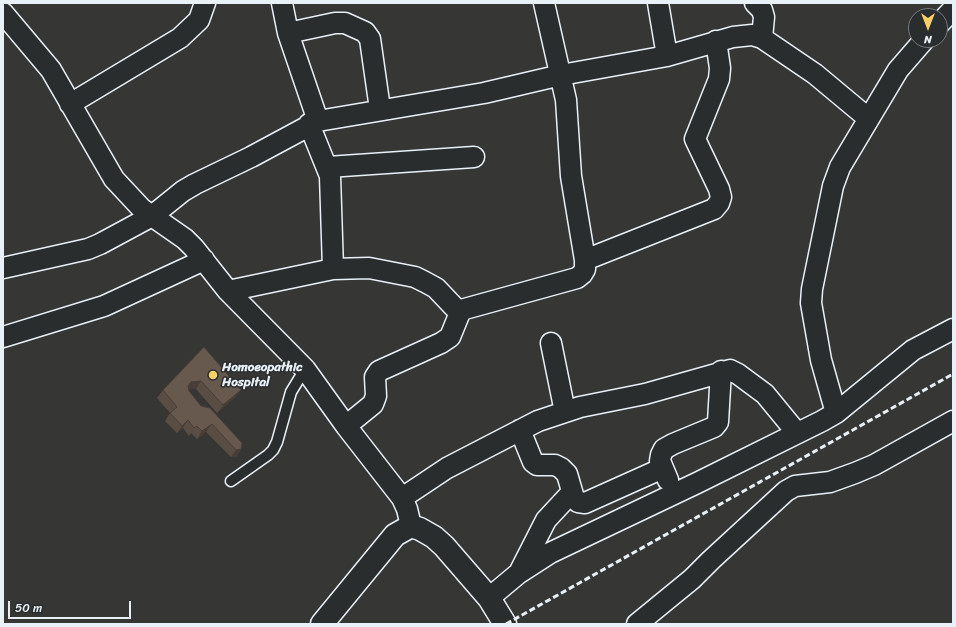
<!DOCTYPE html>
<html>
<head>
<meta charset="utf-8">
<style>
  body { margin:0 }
  #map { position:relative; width:956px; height:627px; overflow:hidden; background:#363635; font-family:Sriracha,sans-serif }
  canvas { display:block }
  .frame { position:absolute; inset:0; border:4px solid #e8f1f8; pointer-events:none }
  .north { position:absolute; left:908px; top:8px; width:40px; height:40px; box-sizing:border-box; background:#2a2d2e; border:1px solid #767b7f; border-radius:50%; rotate:180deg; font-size:11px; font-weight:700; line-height:16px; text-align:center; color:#e8f1f8 }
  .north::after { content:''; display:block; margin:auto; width:14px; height:18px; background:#ffd166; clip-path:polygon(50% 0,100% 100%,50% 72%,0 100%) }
  .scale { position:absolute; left:8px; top:601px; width:123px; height:18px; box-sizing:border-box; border:2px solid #e8f1f8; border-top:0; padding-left:5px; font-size:12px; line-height:14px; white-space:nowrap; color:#e8f1f8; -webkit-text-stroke:3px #2a2d2e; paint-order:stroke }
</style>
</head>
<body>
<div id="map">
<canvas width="956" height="627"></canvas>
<div class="frame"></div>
<div class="north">N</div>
<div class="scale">50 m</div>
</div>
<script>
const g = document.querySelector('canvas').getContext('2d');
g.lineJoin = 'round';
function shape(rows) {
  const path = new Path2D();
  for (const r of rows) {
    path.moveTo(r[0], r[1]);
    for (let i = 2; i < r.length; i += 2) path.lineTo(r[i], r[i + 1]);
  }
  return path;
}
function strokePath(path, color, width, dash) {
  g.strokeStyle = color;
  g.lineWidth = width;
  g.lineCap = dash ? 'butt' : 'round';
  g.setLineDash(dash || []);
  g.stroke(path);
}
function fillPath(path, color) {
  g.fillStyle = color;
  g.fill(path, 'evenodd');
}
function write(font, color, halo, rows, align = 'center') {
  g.font = font + ' Sriracha,sans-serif';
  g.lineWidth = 3;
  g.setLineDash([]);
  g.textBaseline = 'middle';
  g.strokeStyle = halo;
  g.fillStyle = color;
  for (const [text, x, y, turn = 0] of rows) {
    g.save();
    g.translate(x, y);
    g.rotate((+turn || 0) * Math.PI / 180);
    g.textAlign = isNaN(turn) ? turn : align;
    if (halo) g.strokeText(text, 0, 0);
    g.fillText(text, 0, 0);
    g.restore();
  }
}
const lane = shape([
  [231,481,268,455,273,450,277,442,291,392,305,369]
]);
const street = shape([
  [282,3,288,33,318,121],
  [658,3,667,56],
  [755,3,762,10,764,17,762,38],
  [3,13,51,70,114,179,142,209,185,239,194,248,228,291,305,369,346,426,402,498,407,509,411,526],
  [940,23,953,9],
  [288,33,335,23,345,23,365,32,370,39,380,109],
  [70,104,180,38,199,20,205,3],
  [309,124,330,176,333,269],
  [328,167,474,157],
  [585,260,714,209,719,203,721,197,719,189,695,139,719,79,720,68,716,41],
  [3,268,88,249,100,244,152,216,183,191,195,184,251,157,318,121,484,93,561,75,667,56,733,37,752,35,762,38,815,74,869,119],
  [228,291,333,269,369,268,415,277,425,282,436,288,455,308,461,310,577,278,582,274,585,269,585,260,571,176,566,100,544,3],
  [3,337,104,306,204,260],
  [551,343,565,412],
  [836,413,821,360,811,303,812,289,833,186,840,167,898,70,924,40],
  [346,426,373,404,376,396,375,377,379,371,441,343,450,337,461,310],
  [520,430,533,462,537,465,555,465,561,468,567,474,574,498,578,502,585,503,663,468],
  [668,480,660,461,661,455,664,449,673,444,714,427,718,422,721,371],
  [402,498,447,468,538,421,580,407,645,394,730,370,738,374,765,394,797,433],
  [520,571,546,520,572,492],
  [489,598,519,573,550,553,697,483,822,421,836,413,913,350,953,329],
  [637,624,692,579,711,560,786,491,795,486,830,482,855,473,874,465,953,421]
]);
const secondary = shape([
  [322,624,395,535,411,526,420,529,434,537,444,546,489,598,505,624]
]);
strokePath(lane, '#e8f1f8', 13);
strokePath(street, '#e8f1f8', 23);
strokePath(secondary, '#e8f1f8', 25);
strokePath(lane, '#2a2d2e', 10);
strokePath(street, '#2a2d2e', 20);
strokePath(secondary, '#2a2d2e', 22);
strokePath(shape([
  [506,624,953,374]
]), '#e8f1f8', 3, [6, 3]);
fillPath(shape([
  [204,347,241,390,235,397,217,413,196,389,189,389,189,391,201,406,241,449,236,457,231,457,206,432,197,439,191,433,189,436,183,428,177,433,165,421,170,413,157,398,163,390]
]), '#594d44');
fillPath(shape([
  [201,381,196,389,186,389,191,382],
  [241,390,235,397,217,413,223,405],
  [188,420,183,428,177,433,182,426],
  [212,424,206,432,197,439,202,431],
  [241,449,236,457,231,457,236,450]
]), '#493e37');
const building = shape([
  [204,347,241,390,223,405,201,381,191,382,188,386,189,391,201,406,210,408,242,443,241,449,236,450,212,424,202,431,197,426,194,428,188,420,182,426,170,413,177,407,163,390,204,347]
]);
fillPath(building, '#68594f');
strokePath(building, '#493e37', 1);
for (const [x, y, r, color] of [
  [213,375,5,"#ffd166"]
]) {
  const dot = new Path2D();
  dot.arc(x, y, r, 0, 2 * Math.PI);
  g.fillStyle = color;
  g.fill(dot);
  strokePath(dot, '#2a2d2e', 1.5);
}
write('bold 13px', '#e8f1f8', '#2a2d2e', [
  ["Homoeopathic",222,368],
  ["Hospital",222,383]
], 'left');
</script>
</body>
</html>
